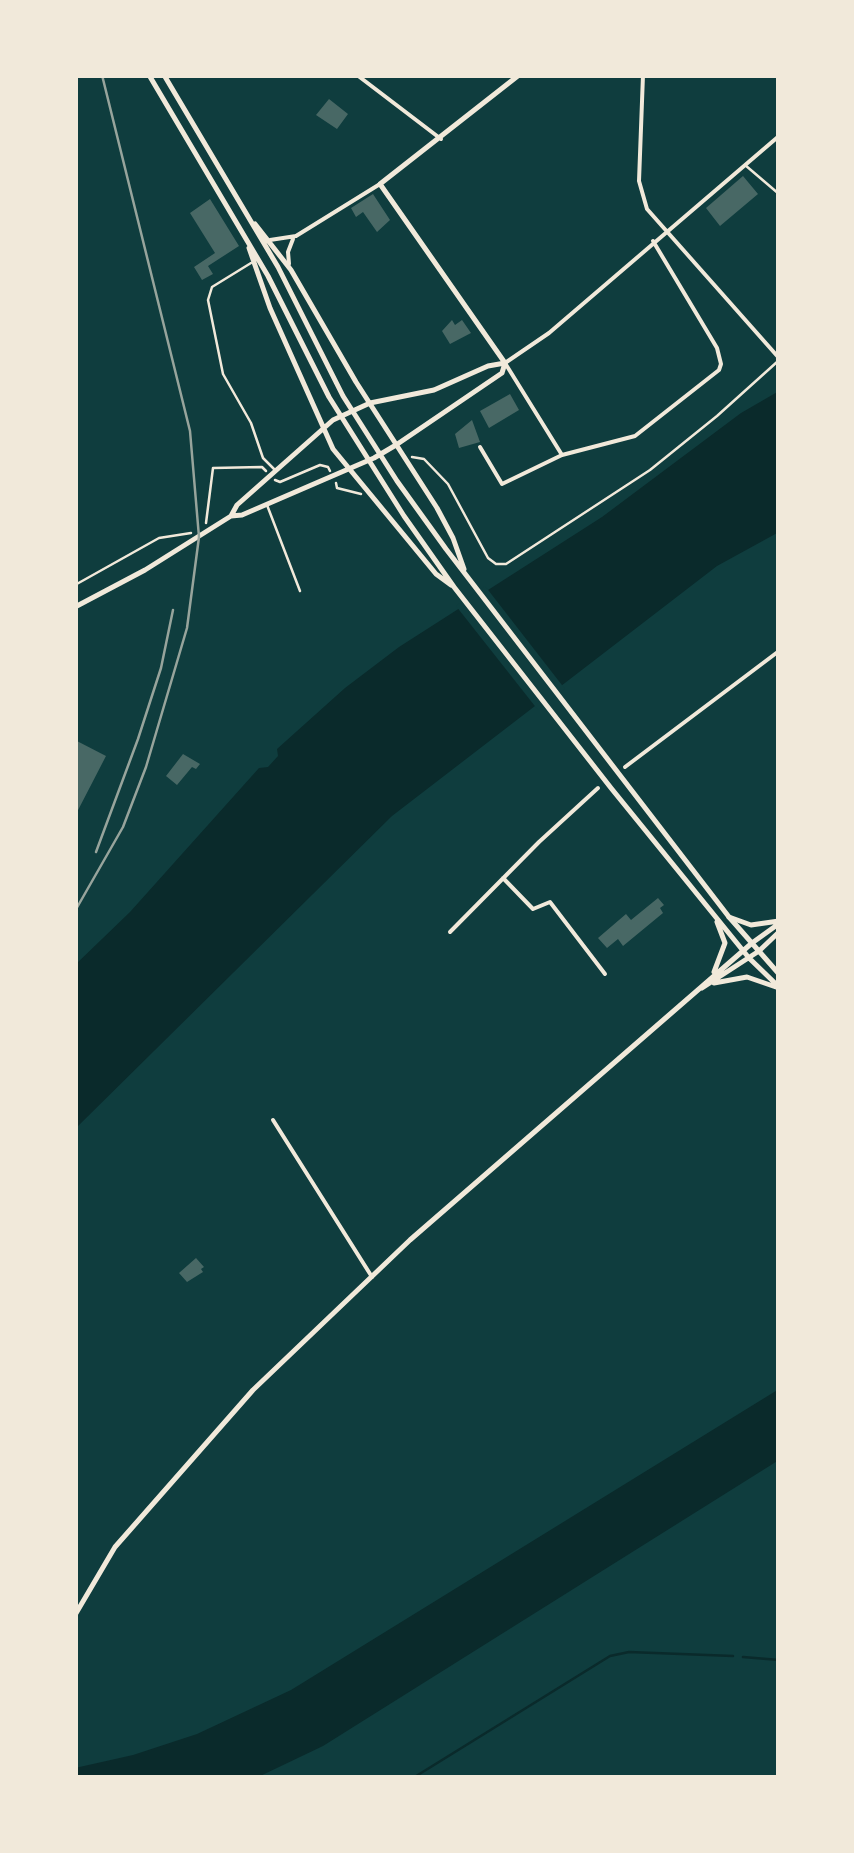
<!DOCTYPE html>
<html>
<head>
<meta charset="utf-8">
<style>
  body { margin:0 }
  #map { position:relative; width:854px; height:1853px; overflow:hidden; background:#0f3d3e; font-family:"PT Sans Narrow",sans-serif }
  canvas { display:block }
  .frame { position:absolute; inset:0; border:78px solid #f1e9da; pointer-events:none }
</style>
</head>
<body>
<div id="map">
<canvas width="854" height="1853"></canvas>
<div class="frame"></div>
</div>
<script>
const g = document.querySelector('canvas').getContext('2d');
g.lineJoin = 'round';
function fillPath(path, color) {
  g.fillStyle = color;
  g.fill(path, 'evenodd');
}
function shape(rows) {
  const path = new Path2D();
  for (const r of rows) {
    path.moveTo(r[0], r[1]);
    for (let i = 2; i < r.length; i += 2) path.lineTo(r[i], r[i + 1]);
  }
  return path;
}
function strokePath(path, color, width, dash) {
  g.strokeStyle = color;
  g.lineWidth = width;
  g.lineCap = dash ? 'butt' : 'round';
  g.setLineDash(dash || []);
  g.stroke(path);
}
fillPath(shape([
  [779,391,779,532,717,566,392,816,75,1129,75,965,130,912,259,768,268,767,278,756,277,749,345,688,399,647,602,517,741,413],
  [779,1389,779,1460,323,1746,256,1778,75,1778,75,1768,133,1755,197,1734,291,1690]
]), '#0a2a2b');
fillPath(shape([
  [485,586,565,689,538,710,456,606]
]), '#0f3d3e');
strokePath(shape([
  [743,1657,779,1660],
  [413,1778,610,1656,629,1652,733,1656]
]), '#0a2a2b', 2.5);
fillPath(shape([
  [329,99,348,114,337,129,316,115],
  [743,176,758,194,720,226,706,208],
  [373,194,390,220,377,232,363,212,356,217,351,208],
  [210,199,239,246,208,266,213,274,202,280,194,267,215,253,190,213],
  [452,320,455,325,462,320,471,333,450,344,442,331],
  [510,394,519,410,489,428,480,411],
  [472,420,480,442,459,448,455,434],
  [75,740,106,756,75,816],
  [183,754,200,764,196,769,192,767,177,785,166,776],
  [658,898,664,905,660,908,663,913,623,946,618,939,607,948,598,938,626,914,631,920],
  [196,1258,204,1267,201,1269,203,1272,187,1282,179,1273]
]), '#486865');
strokePath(shape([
  [412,457,424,459,448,484,488,558,496,564,506,564,650,470,717,416,777,362],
  [275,480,280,482,320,465,328,467,330,471],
  [336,483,337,488,361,494],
  [206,523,213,468,262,467,266,471],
  [75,585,159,538,191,533]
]), '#f1e9da', 2.5);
strokePath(shape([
  [745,165,779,194],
  [251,263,212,287,208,300,223,374,251,423,263,458,276,471],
  [267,505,300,591]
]), '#f1e9da', 2.5);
strokePath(shape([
  [357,75,441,139],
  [643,75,639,181,647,209,779,358],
  [270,240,296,236,380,184],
  [289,264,288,252,293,239],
  [480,447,502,484,562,455,635,436,719,370,721,364,717,348,653,241],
  [562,455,505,363,549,333,779,136],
  [625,767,779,651],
  [503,878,533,909,550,902,605,974],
  [450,932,539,842,598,788],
  [273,1120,372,1277]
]), '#f1e9da', 4);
strokePath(shape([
  [505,363,380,184,519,75],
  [370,403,434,390,488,366,505,363],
  [396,445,502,373,505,363],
  [729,917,751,925,779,921],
  [752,943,777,925],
  [759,951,779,932]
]), '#f1e9da', 5);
strokePath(shape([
  [149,75,268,276,329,397,404,516,454,587,611,788,749,958,779,987],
  [164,75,278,267,343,396,397,481,446,549,729,917,779,974],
  [255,224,291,270,356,382,437,508,453,538,464,569],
  [249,248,270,308,333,449,436,574,451,585],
  [231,516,237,505,333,420,370,403],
  [75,607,145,570,231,516,242,515,374,458,396,445],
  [714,972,725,943,717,922],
  [714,983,747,977,776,987],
  [702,988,759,951],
  [75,1615,115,1547,253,1390,410,1240,752,943]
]), '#f1e9da', 5);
strokePath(shape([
  [96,852,138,739,161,668,173,610],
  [75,911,123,827,146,767,187,628,199,537,190,431,102,75]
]), '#97a49c', 2.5);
</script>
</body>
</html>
